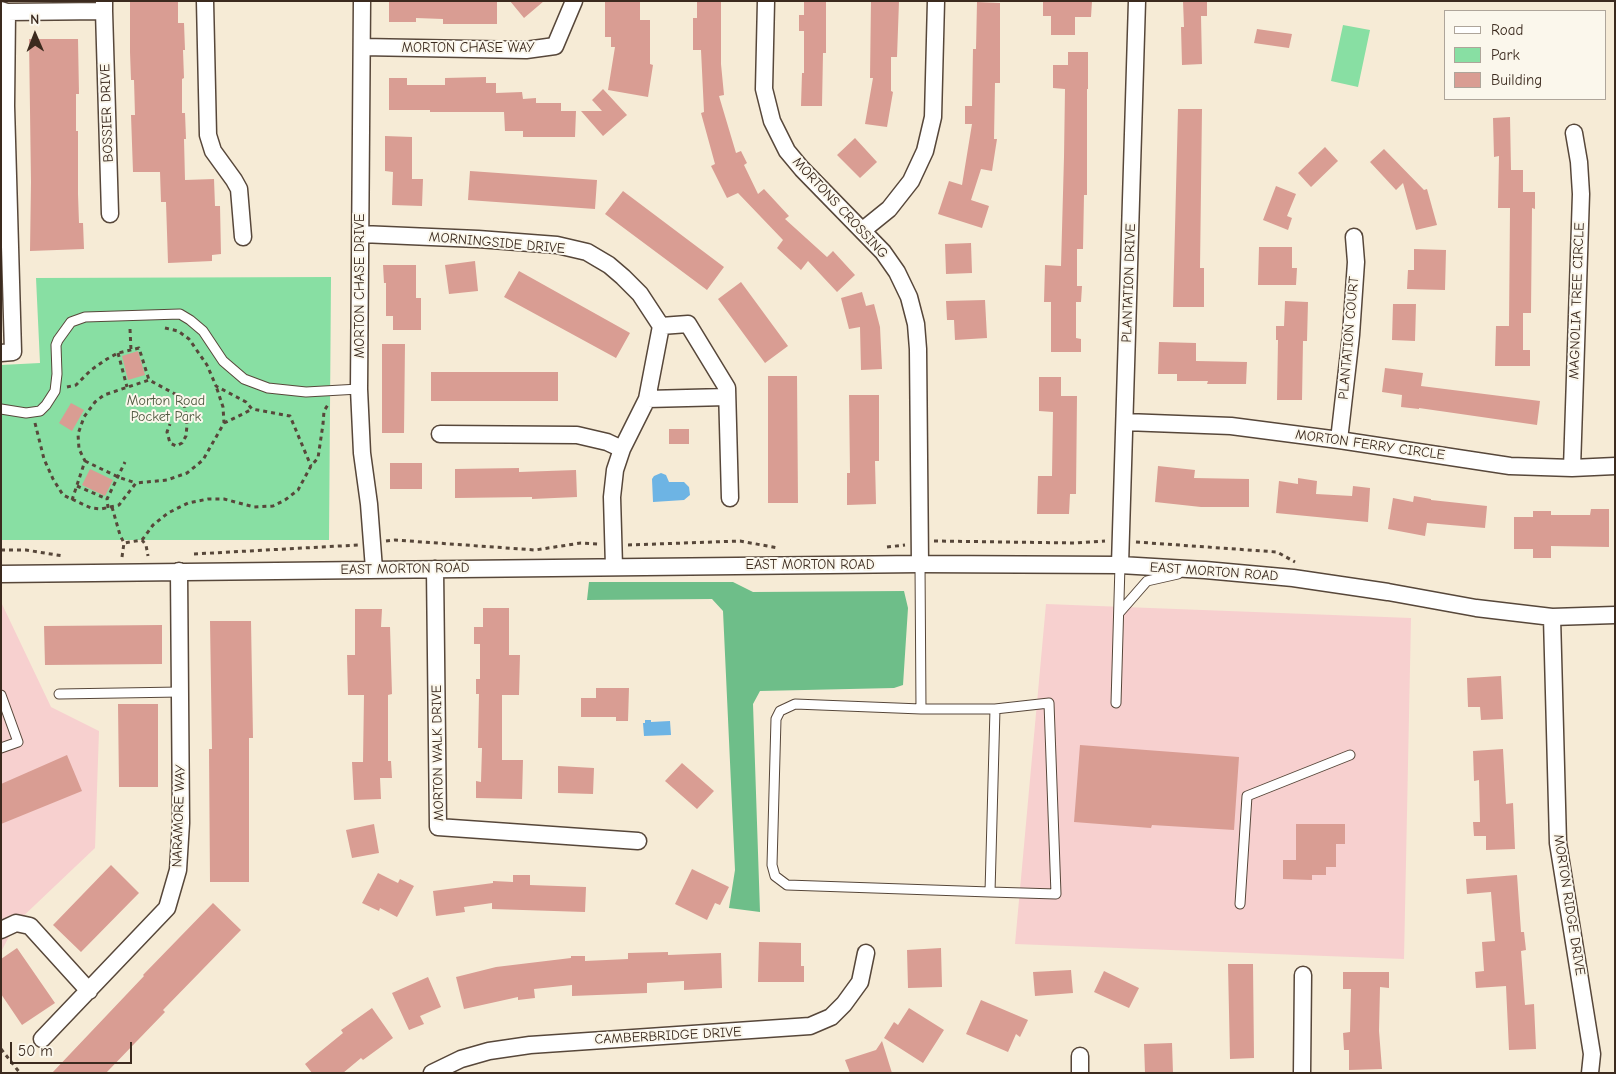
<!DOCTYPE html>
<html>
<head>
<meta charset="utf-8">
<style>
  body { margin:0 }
  #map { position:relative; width:1616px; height:1074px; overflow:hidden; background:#f6ebd6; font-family:"Comic Neue",sans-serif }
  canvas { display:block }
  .frame { position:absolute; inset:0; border:2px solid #3b2a1e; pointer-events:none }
  .legend { position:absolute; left:1444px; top:10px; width:162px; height:90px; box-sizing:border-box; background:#fbf7ec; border:1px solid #aea59a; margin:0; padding:6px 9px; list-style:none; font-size:15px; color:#3b2a1e }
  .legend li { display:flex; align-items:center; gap:10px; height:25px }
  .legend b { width:25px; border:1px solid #aea59a }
  .north { position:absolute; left:10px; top:10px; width:50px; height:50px; -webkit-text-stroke:4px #fbf7ec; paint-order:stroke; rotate:359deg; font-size:14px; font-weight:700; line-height:20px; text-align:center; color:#3b2a1e }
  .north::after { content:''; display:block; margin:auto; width:18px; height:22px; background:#3b2a1e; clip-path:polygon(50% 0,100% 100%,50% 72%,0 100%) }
  .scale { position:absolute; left:10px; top:1042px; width:122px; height:22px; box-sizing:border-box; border:2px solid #3b2a1e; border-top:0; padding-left:6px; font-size:15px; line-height:18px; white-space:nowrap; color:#3b2a1e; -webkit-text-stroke:4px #fbf7ec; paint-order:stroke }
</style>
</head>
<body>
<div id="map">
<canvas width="1616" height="1074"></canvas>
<div class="frame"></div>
<ul class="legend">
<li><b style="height:6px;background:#fff"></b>Road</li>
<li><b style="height:14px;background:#88dfa3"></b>Park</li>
<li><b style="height:14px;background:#d99d93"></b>Building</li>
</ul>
<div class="north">N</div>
<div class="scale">50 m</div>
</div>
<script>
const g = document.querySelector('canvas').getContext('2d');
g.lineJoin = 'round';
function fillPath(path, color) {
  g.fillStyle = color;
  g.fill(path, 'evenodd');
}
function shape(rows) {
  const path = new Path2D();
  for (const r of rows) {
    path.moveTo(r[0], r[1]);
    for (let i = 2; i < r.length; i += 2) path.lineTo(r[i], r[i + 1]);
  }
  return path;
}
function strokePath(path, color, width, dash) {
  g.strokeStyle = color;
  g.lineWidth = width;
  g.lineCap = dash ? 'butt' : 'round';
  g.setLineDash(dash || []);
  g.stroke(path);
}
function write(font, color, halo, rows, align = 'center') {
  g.font = font + ' "Comic Neue",sans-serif';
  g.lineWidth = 4;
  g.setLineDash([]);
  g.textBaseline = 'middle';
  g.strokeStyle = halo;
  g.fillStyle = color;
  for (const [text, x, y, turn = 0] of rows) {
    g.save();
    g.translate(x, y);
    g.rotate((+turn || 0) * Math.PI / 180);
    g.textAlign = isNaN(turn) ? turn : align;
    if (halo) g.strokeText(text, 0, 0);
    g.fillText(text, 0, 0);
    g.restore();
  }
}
fillPath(shape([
  [1,602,51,707,99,731,95,848,16,923,1,952],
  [1046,604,1411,618,1404,959,1015,944]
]), '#f7d0cf');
fillPath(shape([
  [1343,25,1370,30,1358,87,1331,81],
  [331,277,329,540,1,540,1,365,40,363,36,278]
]), '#88dfa3');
fillPath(shape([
  [589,582,733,582,753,592,904,591,908,608,903,685,894,688,760,691,753,704,760,912,729,908,735,870,723,611,712,599,587,600]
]), '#6ebe89');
fillPath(shape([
  [661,473,666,475,669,482,684,482,689,487,690,495,684,500,653,502,652,479,654,476],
  [645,720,651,720,651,722,670,721,671,735,644,736,643,723,645,723]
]), '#6db4e4');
fillPath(shape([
  [130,1,178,1,178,23,184,23,185,50,183,50,184,78,182,79,182,113,185,113,186,139,184,139,185,180,214,179,215,206,220,206,221,254,212,255,212,261,168,263,166,202,161,202,160,172,133,172,131,115,135,115,134,80,131,80,130,52],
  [389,1,497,1,497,24,443,24,443,19,416,18,416,22,389,22],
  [510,1,544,1,524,18],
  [605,1,640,1,640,20,650,20,650,64,653,65,648,97,608,90,615,47,611,47,611,37,605,37],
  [697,1,721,1,721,64,724,95,719,96,736,153,741,151,747,163,744,165,758,194,764,189,789,216,785,219,827,257,833,251,855,275,837,292,808,261,801,270,777,248,783,240,738,193,727,198,711,166,715,164,701,113,704,112,701,50,693,50,693,18,697,18],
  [804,1,826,1,826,53,823,53,822,106,801,106,802,73,804,73,804,31,799,31,799,15,804,15],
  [871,1,899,1,897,57,891,57,891,91,893,92,887,127,865,124,873,78,870,78],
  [1043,1,1092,1,1091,17,1075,17,1075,35,1051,35,1051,16,1043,16],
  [1183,1,1207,1,1207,16,1201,16,1202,64,1182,65,1181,27,1184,27],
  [977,2,1000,3,1000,83,995,83,994,139,997,139,992,171,981,169,971,200,989,206,982,228,938,214,949,181,962,185,972,124,965,124,965,106,972,106,973,49,976,49],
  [1257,29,1292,34,1289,48,1254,43],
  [29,39,78,39,79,94,76,94,76,131,78,131,78,194,79,223,83,223,84,249,30,251,31,182],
  [1068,52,1088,52,1088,89,1087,89,1087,195,1084,195,1083,249,1077,249,1077,286,1082,286,1081,302,1076,302,1076,338,1081,339,1081,352,1051,352,1051,302,1044,302,1045,265,1061,266,1064,157,1065,89,1053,88,1053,65,1068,65],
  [486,77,486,83,496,83,496,93,522,92,523,99,536,98,536,103,561,103,561,111,576,111,575,137,523,137,523,131,505,131,504,112,430,112,430,110,389,110,389,78,407,78,407,85,445,85,445,78],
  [603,89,627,115,603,136,581,111,602,111,592,100],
  [1178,109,1202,109,1200,268,1204,268,1204,307,1173,307],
  [1510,117,1511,170,1523,170,1523,192,1535,192,1535,209,1532,208,1531,313,1523,313,1523,350,1530,350,1530,366,1495,366,1496,326,1509,326,1510,208,1498,208,1499,156,1494,157,1493,118],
  [385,136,412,137,412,179,423,179,422,206,392,205,393,172,385,171],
  [855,138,877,162,860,178,837,155],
  [1325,147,1338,161,1311,187,1298,173],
  [1384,149,1424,190,1427,189,1437,225,1416,230,1403,183,1396,190,1370,162],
  [470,171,597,180,595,209,468,200],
  [1276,186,1296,194,1287,216,1292,218,1288,230,1263,220],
  [623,191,724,267,707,290,605,214],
  [971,243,972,273,946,274,945,244],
  [1259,247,1292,247,1292,268,1297,268,1296,285,1258,285],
  [1414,249,1446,250,1445,290,1407,289,1408,270,1414,270],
  [475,261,478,291,449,294,445,265],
  [383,265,416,265,416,298,421,298,421,330,393,330,393,316,386,316,386,283,384,283],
  [519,271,630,333,616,358,504,297],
  [741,282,788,346,765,363,718,299],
  [862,292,866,306,874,304,880,327,882,369,861,370,860,327,849,329,841,298],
  [985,300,987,338,955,340,954,320,947,320,946,301],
  [1285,301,1308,302,1307,341,1303,341,1302,400,1277,400,1278,340,1276,340,1276,326,1284,326],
  [1393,304,1416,304,1415,341,1392,340],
  [1159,342,1196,343,1196,361,1247,362,1246,384,1207,384,1208,381,1177,381,1177,374,1158,374],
  [382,344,405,344,404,433,382,433],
  [138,351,145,375,128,380,122,356],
  [1385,368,1423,373,1421,386,1540,401,1537,425,1419,408,1419,409,1401,407,1402,395,1382,392],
  [431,372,558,372,558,401,431,401],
  [768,376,797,376,798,503,768,503],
  [1039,377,1061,377,1061,396,1077,396,1076,494,1070,494,1069,514,1037,514,1038,476,1052,476,1053,412,1039,411],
  [849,395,879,395,879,461,875,461,876,504,847,505,847,473,850,473],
  [71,403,84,410,72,431,59,423],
  [669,429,689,429,689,444,669,444],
  [390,463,422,463,422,489,390,489],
  [1158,466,1195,470,1194,478,1249,479,1249,507,1201,507,1155,502],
  [519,468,519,472,576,470,577,497,532,499,532,497,455,498,455,469],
  [90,469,113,480,105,496,82,485],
  [1298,478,1317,481,1316,494,1352,496,1353,486,1370,488,1368,522,1276,513,1279,481,1298,484],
  [1414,496,1431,499,1431,500,1487,506,1485,528,1427,523,1425,536,1388,529,1393,498,1413,502],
  [1591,509,1609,509,1609,547,1551,546,1551,558,1533,558,1533,549,1514,549,1514,517,1533,517,1533,511,1551,511,1551,515,1590,515],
  [483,608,509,608,509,655,520,655,519,695,502,695,502,760,523,760,522,799,476,798,476,781,481,782,482,748,478,748,479,694,476,694,476,679,480,679,480,644,474,644,474,627,483,627],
  [355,609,382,609,381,627,390,627,392,694,388,695,388,761,391,761,392,778,380,778,381,799,354,800,352,762,363,762,364,695,348,695,347,655,355,655],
  [210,621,251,621,253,738,249,738,249,882,210,882,209,749,212,749],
  [162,625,162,664,45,665,44,626],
  [1501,676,1503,719,1481,720,1480,707,1468,707,1467,678],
  [596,688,629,688,628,721,616,721,616,717,581,717,581,698,596,698],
  [118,704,158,704,158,787,119,787],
  [1080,745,1239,757,1234,830,1152,825,1151,828,1074,822],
  [1503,749,1506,804,1513,803,1515,849,1486,850,1486,836,1474,836,1473,822,1480,822,1479,780,1474,781,1473,751],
  [67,755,82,791,1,824,1,784],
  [682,763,714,791,697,809,665,781],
  [558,766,594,768,593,794,558,793],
  [374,824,379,853,352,858,346,830],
  [1296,824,1345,824,1345,844,1336,844,1336,867,1326,867,1326,875,1312,875,1312,880,1283,879,1283,860,1296,860],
  [111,865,139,893,81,952,53,925],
  [692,869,729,887,720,905,715,903,707,920,675,904],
  [378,873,398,883,400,879,414,886,397,917,380,908,379,911,362,903],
  [513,875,530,875,530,885,586,887,585,912,492,909,492,903,464,907,465,912,436,916,433,891,493,883,493,881,513,882],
  [1517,875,1521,932,1524,932,1526,950,1521,951,1525,1005,1534,1004,1536,1049,1509,1050,1506,986,1476,988,1475,972,1484,971,1482,942,1495,941,1491,892,1467,894,1466,879],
  [213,903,241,930,163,1010,165,1012,106,1073,52,1073,144,976,143,975],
  [759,942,801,943,801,966,804,966,804,982,758,982],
  [17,948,55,1003,22,1025,1,994,1,959],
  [941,948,942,987,908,988,907,950],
  [668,952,668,955,721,953,722,988,684,990,684,981,647,983,647,993,572,996,572,985,534,989,535,998,518,1000,518,997,464,1009,456,977,496,967,571,958,571,956,585,956,585,961,628,959,628,953],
  [1228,964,1253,964,1254,1058,1230,1059],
  [1071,970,1073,993,1035,996,1033,972],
  [1104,971,1139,988,1129,1008,1094,992],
  [1343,972,1389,972,1389,988,1380,987,1379,1031,1382,1069,1349,1070,1349,1050,1344,1050,1343,1033,1350,1032,1351,989,1343,989],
  [428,977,441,1007,420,1016,424,1024,409,1030,392,993],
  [981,1000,1028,1020,1020,1037,1016,1034,1008,1052,966,1034],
  [372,1008,393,1038,363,1060,361,1058,343,1073,312,1073,305,1064,343,1033,341,1030],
  [909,1008,944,1030,923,1063,884,1038,894,1022,898,1025],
  [882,1041,892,1073,850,1073,845,1060,876,1050],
  [1172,1043,1173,1073,1145,1073,1144,1044]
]), '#d99d93');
const service = shape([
  [1,409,26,413,40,411,46,405,55,391,57,374,56,345,58,340,71,322,85,317,180,314,190,320,203,331,223,361,244,379,268,388,306,392,359,389],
  [920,564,921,709],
  [1119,613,1147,581,1178,574],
  [59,694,180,692],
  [1,695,18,742,1,748],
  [1116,703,1120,565],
  [990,892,995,709,921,709,795,704,780,711,776,719,772,865,775,876,787,885,990,892,1056,894,1049,703,995,709],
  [1240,904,1247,796,1350,755]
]);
const minor = shape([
  [205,1,208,135,213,151,234,180,239,189,243,237],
  [362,1,359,389,362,453,369,504,374,569],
  [766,1,764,89,772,121,787,151,802,169,883,252,897,272,909,297,916,324,918,349,920,564],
  [1,10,7,12,6,106,13,352,1,353],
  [104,11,110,214],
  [7,12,104,11,104,1],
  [362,47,526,50,555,46,574,1],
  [863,230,889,209,911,181,925,151,933,117,936,1],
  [361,234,478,239,557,245,587,252,609,265,623,277,640,294,661,326],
  [661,326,688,324,727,388,730,498],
  [647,399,727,397],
  [1125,422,1231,426,1339,440,1510,466,1572,468,1615,466],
  [440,434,577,435,607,442,622,449],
  [1339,440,1351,335,1356,262,1354,237],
  [1572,468,1581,194,1579,162,1574,133],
  [1120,565,1137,1],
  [614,567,612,497,615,470,622,449,647,399,661,326],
  [435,569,438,827,638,841],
  [1,574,920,564,1120,565,1205,570,1293,578,1388,592,1476,608,1552,617,1615,615],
  [1552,617,1558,843,1592,1054,1590,1073],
  [1,930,16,923,30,926,89,991],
  [42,1039,167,908,178,870,181,823,179,571],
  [1080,1056,1080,1073],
  [432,1073,461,1059,489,1051,530,1045,810,1026,831,1017,844,1004,860,982,866,953],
  [1302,1073,1303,975]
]);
strokePath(service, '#57473a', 11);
strokePath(minor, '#57473a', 19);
strokePath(shape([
  [165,328,178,331,189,339,207,365,216,386,246,402,252,409,290,416,311,466],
  [130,329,131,350],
  [118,353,127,387],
  [67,387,76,385,91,370,107,359,118,353,139,348,149,380],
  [35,423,44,459,53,479,63,495,91,508,101,509,119,505,136,483,167,480,187,473,203,460,224,423,223,407,216,386],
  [224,423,243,414,252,409],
  [85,461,118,477,136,483],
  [77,486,107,499],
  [72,500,85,461,79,449,78,434,84,417,95,402,104,395,149,380,177,395,184,404,186,414,187,425,186,436,182,443,176,446,170,443,167,432,170,424],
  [112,507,120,535,124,543],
  [108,508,107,499,125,462],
  [142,540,153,525,168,513,188,503,208,499,224,499,254,507,273,506,285,500,298,490,311,466,318,458,323,424,324,411,329,403],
  [386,541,395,540,535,550,581,543,599,544],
  [934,541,1076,543,1105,541],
  [1136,542,1277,552,1295,562],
  [628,545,740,541,778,548],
  [887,547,905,545],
  [1,550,26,550,63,556],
  [194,554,358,545],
  [122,557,124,543,142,540,146,545,148,556],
  [1,1049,20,1073]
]), '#57473a', 3, [4, 4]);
strokePath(service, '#fff', 9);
strokePath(minor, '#fff', 16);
write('14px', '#3b2a1e', '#fbf7ec', [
  ["MORTON CHASE WAY",468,48],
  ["BOSSIER DRIVE",107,113,-92],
  ["MORTONS CROSSING",840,208,47],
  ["MORNINGSIDE DRIVE",497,243,5],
  ["PLANTATION DRIVE",1129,283,-88],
  ["MORTON CHASE DRIVE",360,286,-90],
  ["MAGNOLIA TREE CIRCLE",1577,301,-88],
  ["PLANTATION COURT",1349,338,-85],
  ["MORTON FERRY CIRCLE",1370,445,8],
  ["EAST MORTON ROAD",810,565],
  ["EAST MORTON ROAD",405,569,-1],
  ["EAST MORTON ROAD",1214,572,4],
  ["MORTON WALK DRIVE",438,753,-91],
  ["NARAMORE WAY",179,816,-88],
  ["MORTON RIDGE DRIVE",1569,905,81],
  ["CAMBERBRIDGE DRIVE",668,1036,-3]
]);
write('14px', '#4e573f', '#fbf7ec', [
  ["Morton Road",166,401],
  ["Pocket Park",166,417]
]);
</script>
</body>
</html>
